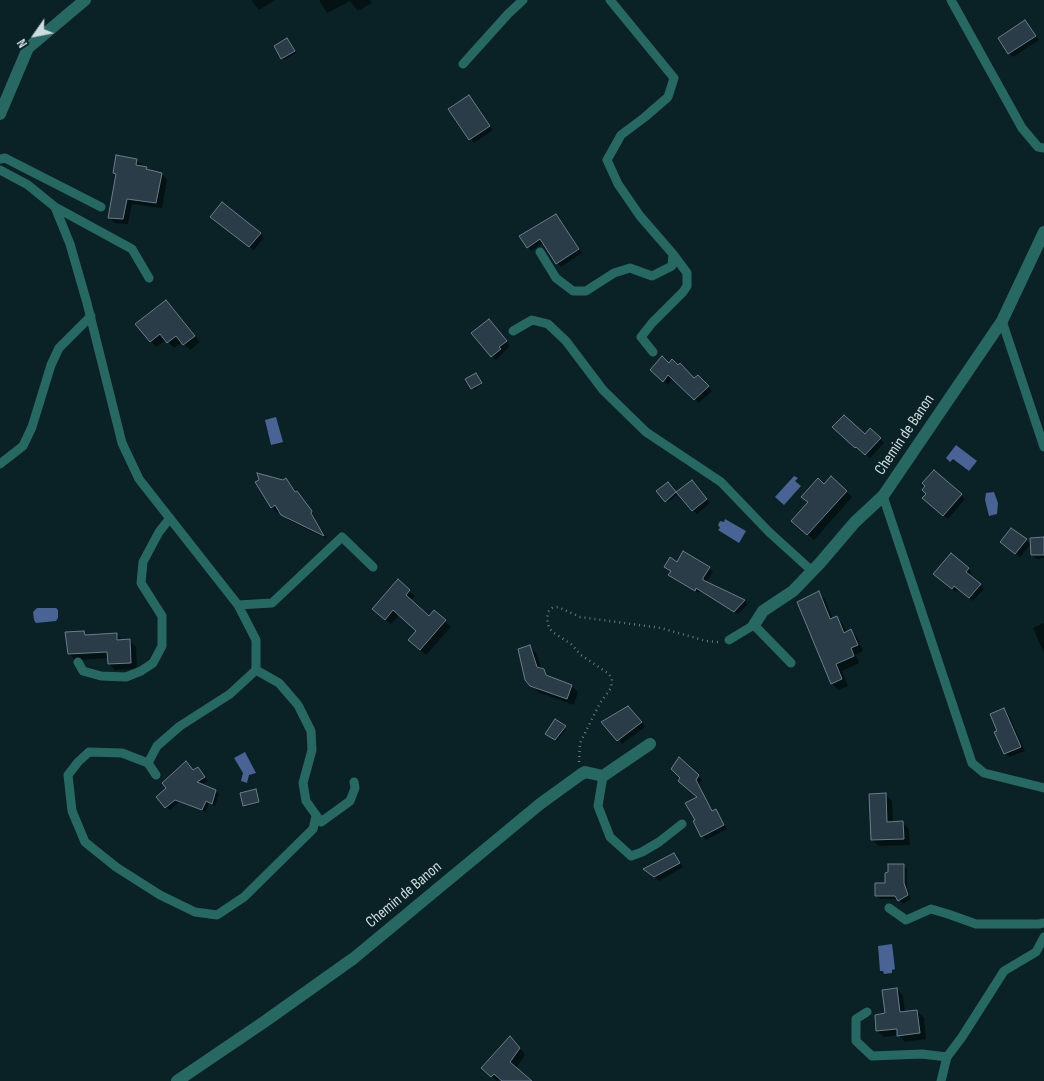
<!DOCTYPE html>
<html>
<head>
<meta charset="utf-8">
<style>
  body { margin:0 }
  #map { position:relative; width:1044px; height:1081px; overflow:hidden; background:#0a2226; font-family:"Sofia Sans Condensed",sans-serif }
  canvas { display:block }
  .north { position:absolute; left:10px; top:10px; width:50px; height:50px; -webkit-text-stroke:4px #0a2226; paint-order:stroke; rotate:237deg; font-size:14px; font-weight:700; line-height:20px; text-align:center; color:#cedbdf }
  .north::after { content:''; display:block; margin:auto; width:18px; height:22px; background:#cedbdf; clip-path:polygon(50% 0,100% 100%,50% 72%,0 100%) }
</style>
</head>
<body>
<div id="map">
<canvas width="1044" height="1081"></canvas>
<div class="north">N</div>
</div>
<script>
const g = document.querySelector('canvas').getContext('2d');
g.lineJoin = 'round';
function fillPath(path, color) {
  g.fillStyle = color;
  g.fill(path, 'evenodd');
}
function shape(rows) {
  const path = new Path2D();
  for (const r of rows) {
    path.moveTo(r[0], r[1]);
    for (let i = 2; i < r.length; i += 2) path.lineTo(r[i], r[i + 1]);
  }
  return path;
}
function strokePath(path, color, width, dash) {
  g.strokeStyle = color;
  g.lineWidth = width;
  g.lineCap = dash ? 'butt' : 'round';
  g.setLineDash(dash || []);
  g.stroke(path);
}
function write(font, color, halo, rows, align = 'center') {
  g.font = font + ' "Sofia Sans Condensed",sans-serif';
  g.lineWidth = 5;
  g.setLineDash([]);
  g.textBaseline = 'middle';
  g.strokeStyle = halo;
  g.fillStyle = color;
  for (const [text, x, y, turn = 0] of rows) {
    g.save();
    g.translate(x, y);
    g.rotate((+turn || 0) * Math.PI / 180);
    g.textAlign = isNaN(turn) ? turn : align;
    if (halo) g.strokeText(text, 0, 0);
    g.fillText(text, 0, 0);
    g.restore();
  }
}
fillPath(shape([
  [276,417,283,442,271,445,265,420],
  [956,445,977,461,969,471,953,459,950,462,946,458],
  [794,476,798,478,795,481,801,486,784,505,775,497],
  [994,492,998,503,997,514,989,516,985,500,986,493],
  [725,519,746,531,739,543,718,530,720,528,718,525,720,521,724,522],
  [37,608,56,608,58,610,58,618,56,621,36,623,34,620,33,612],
  [245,752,256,773,249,775,247,783,241,781,243,773,234,758],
  [892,944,895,969,892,970,892,973,884,974,883,971,880,971,878,946]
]), '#4a6395');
fillPath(shape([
  [251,0,275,0,259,10],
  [319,0,370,0,372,3,358,11,350,1,327,13],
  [1025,22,1039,40,1013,57,1009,53],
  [289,42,296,53,284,60,282,58],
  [469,96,493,130,474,143,450,109],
  [136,160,142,165,141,167,146,168,149,171,161,174,167,179,162,208,132,204,128,224,115,223,109,217,117,176,114,173],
  [556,215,582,253,561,267,544,242,531,251,528,247],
  [216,221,260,234,264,238,254,250],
  [172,307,200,342,190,350,182,342,174,348,166,340,156,347,151,341],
  [493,325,510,346,496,360,492,356],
  [670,365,695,380,698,376,712,391,699,403,673,378,668,385,652,370],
  [477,376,482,385,474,390,472,388],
  [834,427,865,436,870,430,884,443,870,458,861,450,860,451],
  [286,480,302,498,316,518,315,519,327,539,288,520,280,511,277,513,272,507,283,481],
  [691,481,710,503,697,514,679,493,668,502,658,491,668,483,676,494],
  [824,486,846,491,852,497,814,540,799,527],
  [961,495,965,499,948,519,928,502],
  [1012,529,1031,544,1020,557,1001,542],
  [1044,538,1044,558,1037,559,1032,555],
  [677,563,709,568,713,572,705,583,745,601,748,604,738,614,700,591,698,593,670,575,672,572,665,567],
  [968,569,972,572,969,576,984,589,973,601,959,589,956,592,938,577],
  [409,591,415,596,410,601,429,618,434,612,451,627,426,655,415,645,418,631,399,615,391,624,380,615],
  [819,593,825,599,833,619,836,618,843,624,847,633,851,631,857,637,863,651,856,655,859,663,842,671,848,686,838,690,832,683],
  [1044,623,1044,653,1033,628],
  [84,633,87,636,116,634,124,641,130,641,136,647,137,669,115,670,109,664,109,658,75,660,69,653],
  [529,647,536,653,542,670,550,677,572,686,578,692,574,705,538,692,526,679],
  [1003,709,1008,713,1025,751,1009,757,1005,753,999,731],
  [632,712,645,727,622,744,603,722],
  [565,727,566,729,557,741,548,735],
  [194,771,201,772,208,781,201,785,215,791,219,794,215,806,209,803,206,812,179,802,170,810,166,807,168,789],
  [698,776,702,780,699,785,713,812,715,810,719,815,727,829,706,840,702,836,695,822,697,821,698,797,684,785],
  [256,791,260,803,246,807,244,805],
  [885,794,892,801,893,823,903,823,909,829,910,845,879,846,872,840],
  [674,854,683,867,659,881,645,870],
  [903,865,907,869,907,888,911,899,903,904,898,899,880,899,876,895],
  [897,989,903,996,905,1012,917,1011,924,1018,926,1039,905,1042,899,1035,884,1037,877,1031],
  [516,1043,525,1055,516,1068,530,1081,503,1081,501,1078,497,1081,489,1074]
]), '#0007');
const building = shape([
  [1025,20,1036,36,1008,54,998,38,1025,20],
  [287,38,295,51,281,59,274,46,287,38],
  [469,95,490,126,469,140,448,109,469,95],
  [116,155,137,159,136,165,147,167,146,169,162,173,156,203,127,199,123,219,108,218,116,174,113,173,116,155],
  [222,202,261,233,249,247,210,217,222,202],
  [556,214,579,249,556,264,540,239,527,248,519,236,556,214],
  [166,300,195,336,183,345,176,336,167,343,160,334,150,342,135,324,166,300],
  [489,319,507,341,499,347,501,349,491,357,471,333,489,319],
  [662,356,669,363,672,359,678,365,680,363,694,378,698,375,709,386,694,400,668,375,663,382,650,370,662,356],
  [476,373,482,383,471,389,465,379,476,373],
  [844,415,865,434,870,428,881,438,865,455,856,447,855,448,832,427,844,415],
  [934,470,962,494,943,516,922,498,926,494,922,490,925,486,922,483,934,470],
  [257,473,283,480,286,478,295,492,297,491,312,511,311,513,324,536,281,515,275,505,271,508,255,482,259,480,257,473],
  [831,476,847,491,807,535,791,521,808,502,801,497,818,478,824,484,831,476],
  [692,480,707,499,692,511,676,492,692,480],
  [668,482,676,492,665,502,656,491,668,482],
  [1011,528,1027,539,1015,554,1000,542,1011,528],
  [1044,537,1044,555,1031,555,1030,538,1044,537],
  [683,551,710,567,703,578,703,580,745,600,734,612,696,588,695,591,668,575,671,571,664,567,670,557,677,562,683,551],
  [951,553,969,568,966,572,981,584,969,598,954,586,952,589,933,574,951,553],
  [398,579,410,590,406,595,429,616,434,610,446,620,420,650,408,640,416,631,393,610,385,620,372,609,398,579],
  [819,591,830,619,837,616,844,633,851,629,858,645,851,648,854,656,836,664,842,679,831,684,797,602,819,591],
  [84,631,85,635,117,633,117,640,130,639,131,663,108,664,107,652,68,654,65,632,84,631],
  [530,645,537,667,544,669,546,675,572,685,567,699,530,686,525,680,518,649,530,645],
  [628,706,642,722,617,741,601,722,628,706],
  [1004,708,1021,747,1004,754,994,732,997,731,990,714,1004,708],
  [555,719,566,726,555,740,545,734,555,719],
  [679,757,699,775,696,780,712,811,716,809,724,825,701,837,693,821,695,820,685,803,697,797,678,781,680,778,671,769,679,757],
  [186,761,193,770,198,767,205,777,197,782,216,790,212,804,206,801,202,810,175,800,165,808,156,797,166,788,162,783,186,761],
  [256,789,259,802,243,806,240,793,256,789],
  [886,793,887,822,903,821,904,839,871,840,869,794,886,793],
  [674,853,680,863,654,877,643,869,674,853],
  [888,864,904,864,904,883,908,895,898,901,895,896,875,896,875,883,885,883,885,873,888,872,888,864],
  [897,988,900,1012,917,1010,920,1033,897,1036,897,1029,876,1031,875,1015,885,1013,882,990,897,988],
  [510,1036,520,1048,510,1062,532,1081,502,1081,494,1074,491,1077,481,1068,510,1036]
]);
fillPath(building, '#2a3c48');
strokePath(building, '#6a7d8b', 1);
strokePath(shape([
  [579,762,580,743,600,703,611,688,612,679,609,674,581,655,571,644,554,633,549,628,547,619,548,612,552,608,558,607,580,617,661,628,706,641,718,642]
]), '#66797d', 2.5, [1, 4]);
strokePath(shape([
  [951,0,1022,128,1038,147,1044,148],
  [463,64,508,14,523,0],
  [0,159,5,158,101,207],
  [0,170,28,185,55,207,70,244,87,303,122,443,139,479,238,605,272,603,342,537,373,567],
  [55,207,132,249,149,278],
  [540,252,556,278,573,291,586,291,614,273,630,268,652,276,672,266,673,254,640,216,618,184,607,160,621,135,645,117,668,97,674,78,610,0],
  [1002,321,1044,447],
  [513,331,532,320,548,324,566,341,603,390,646,432,721,482,769,532,812,571],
  [653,352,641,337,652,323,683,292,687,286,687,273,673,254],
  [0,464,23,446,32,427,51,365,59,348,91,316],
  [883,496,972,763,984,773,1044,788],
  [729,640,754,625,791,663],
  [78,662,83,671,101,676,126,677,141,671,153,663,162,646,162,616,141,583,143,562,159,532,170,518],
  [256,670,279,683,298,705,311,731,312,750,303,783,306,801,321,822,350,801,355,788,354,782],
  [148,763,122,753,89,752,78,762,68,775,72,811,85,842,116,867,160,895,195,912,217,915,244,897,313,829,316,816],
  [156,775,148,763,157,746,180,726,230,694,256,670,256,640,238,605],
  [603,776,598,806,610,837,631,856,642,852,659,842,682,824],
  [889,908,906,920,931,909,948,914,976,924,1039,924,1044,923],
  [867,1012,856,1019,856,1041,872,1056,922,1054,947,1057],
  [941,1081,947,1057,962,1037,1004,971,1036,952,1044,937]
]), '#286863', 9);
strokePath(shape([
  [0,114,28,48,85,0],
  [754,625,763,611,793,591,820,563,855,522,883,496,1002,321,1044,232],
  [177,1081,264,1022,354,958,540,804,580,775,585,772,603,776,650,744]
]), '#286863', 12);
write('16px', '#cedbdf', '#0a2226', [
  ["Chemin de Banon",905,435,-56],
  ["Chemin de Banon",404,895,-40]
]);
</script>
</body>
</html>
